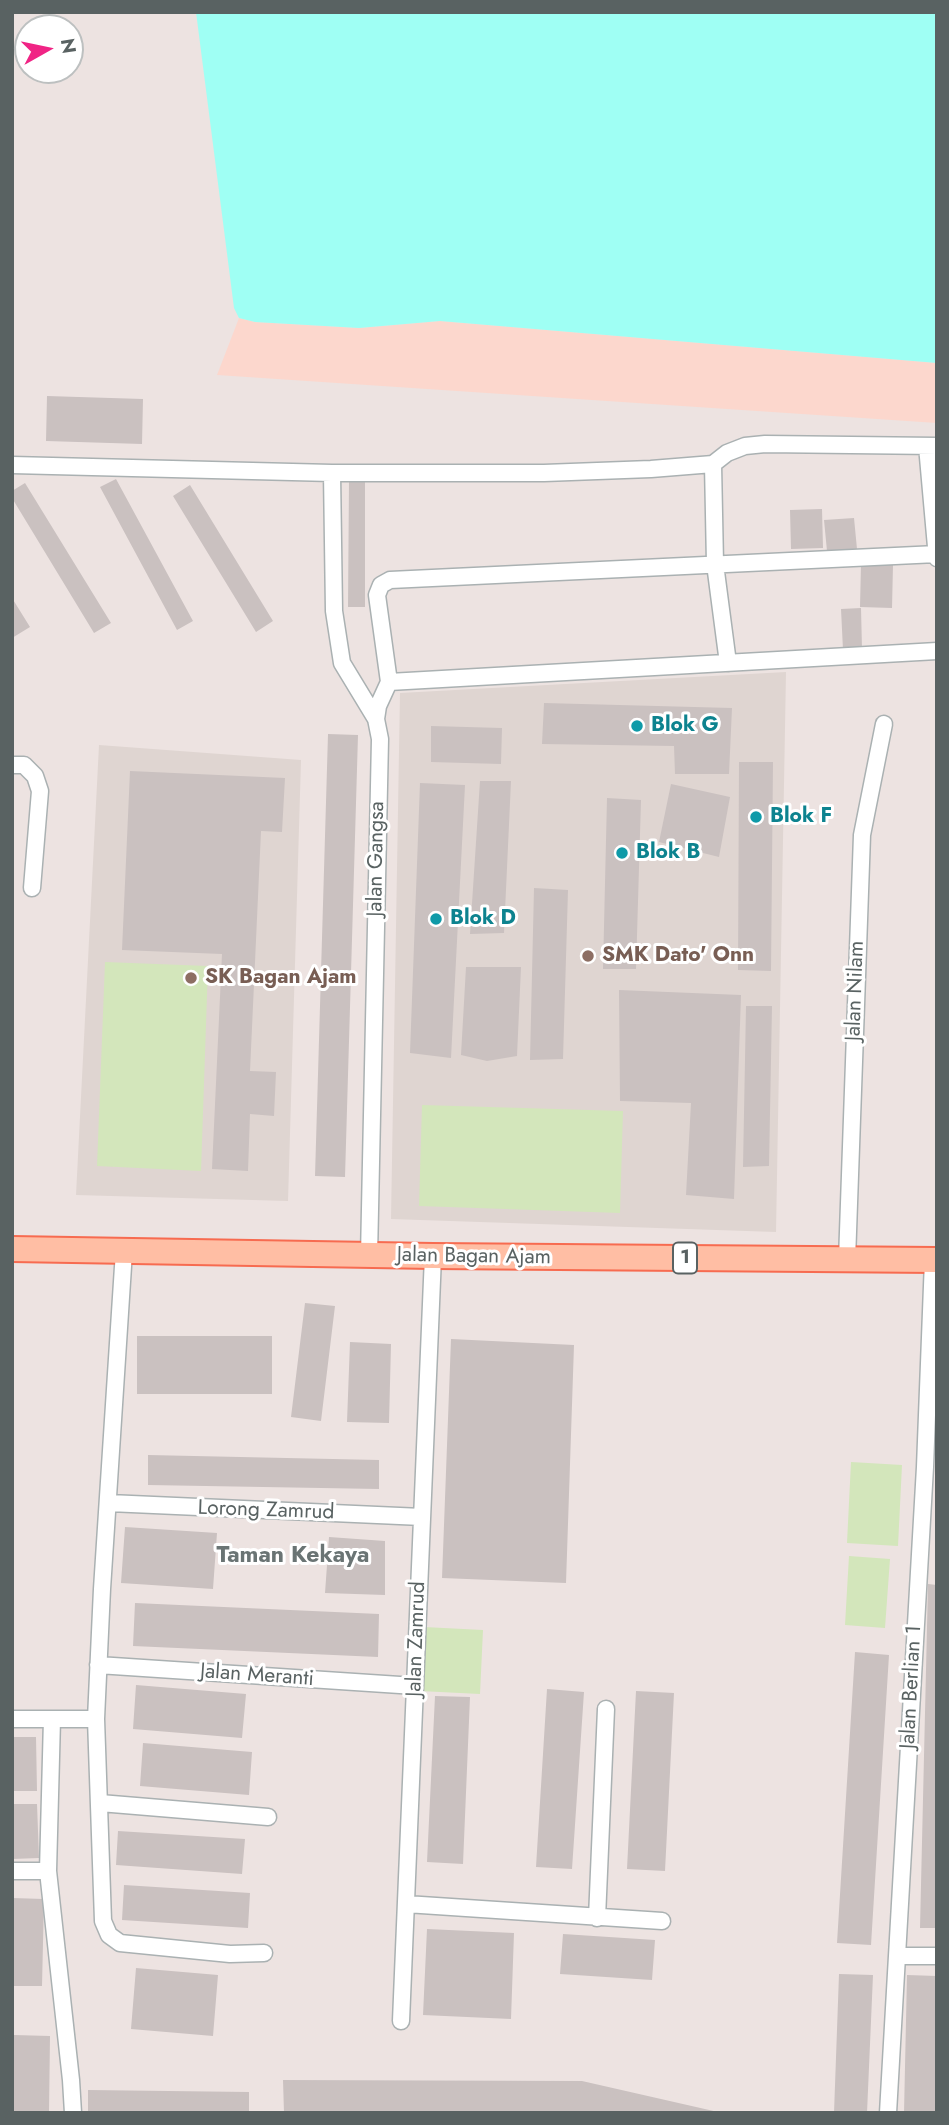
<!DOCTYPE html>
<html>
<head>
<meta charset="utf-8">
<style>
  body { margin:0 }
  #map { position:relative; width:949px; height:2125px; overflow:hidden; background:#ede3e1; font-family:Jost,sans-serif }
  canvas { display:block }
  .frame { position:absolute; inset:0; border:14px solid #596262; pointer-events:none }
  .north { position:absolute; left:14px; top:14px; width:70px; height:70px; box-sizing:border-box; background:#fff; border:2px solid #bdc0c0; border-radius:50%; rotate:81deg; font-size:19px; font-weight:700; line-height:28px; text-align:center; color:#596262 }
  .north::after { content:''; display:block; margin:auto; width:24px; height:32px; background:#f02485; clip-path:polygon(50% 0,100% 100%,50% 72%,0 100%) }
</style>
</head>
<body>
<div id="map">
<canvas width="949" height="2125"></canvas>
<div class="frame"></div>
<div class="north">N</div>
</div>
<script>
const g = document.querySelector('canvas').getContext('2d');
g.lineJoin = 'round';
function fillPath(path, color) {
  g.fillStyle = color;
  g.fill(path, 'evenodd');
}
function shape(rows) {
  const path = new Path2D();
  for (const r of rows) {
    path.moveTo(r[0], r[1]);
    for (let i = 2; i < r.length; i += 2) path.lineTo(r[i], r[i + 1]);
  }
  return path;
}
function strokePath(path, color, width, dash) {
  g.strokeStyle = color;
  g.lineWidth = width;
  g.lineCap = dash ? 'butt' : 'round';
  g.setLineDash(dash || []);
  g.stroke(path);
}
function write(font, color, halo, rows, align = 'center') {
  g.font = font + ' Jost,sans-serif';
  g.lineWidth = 6;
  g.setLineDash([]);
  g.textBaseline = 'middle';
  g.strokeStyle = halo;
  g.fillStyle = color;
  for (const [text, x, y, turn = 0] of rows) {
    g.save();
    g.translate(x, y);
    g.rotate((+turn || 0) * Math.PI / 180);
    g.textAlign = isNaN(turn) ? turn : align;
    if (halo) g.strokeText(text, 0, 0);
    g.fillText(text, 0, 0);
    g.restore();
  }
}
fillPath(shape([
  [786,672,776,1232,391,1219,400,693],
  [99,745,301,760,288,1201,76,1195]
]), '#dfd5d1');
fillPath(shape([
  [105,962,208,966,201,1171,97,1166],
  [422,1105,623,1111,620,1213,419,1206],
  [851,1462,902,1465,898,1546,847,1543],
  [849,1556,890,1559,885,1628,845,1625],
  [424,1627,483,1630,480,1694,420,1691]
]), '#d3e6bb');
fillPath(shape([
  [239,318,255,322,359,328,440,321,937,363,937,423,217,375]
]), '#fcd7cd');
fillPath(shape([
  [196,12,937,12,937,363,440,321,359,328,255,322,239,318,234,308]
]), '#9ffff4');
fillPath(shape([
  [47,396,143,399,142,444,46,441],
  [116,479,193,621,177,630,100,487],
  [349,480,365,480,365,607,348,607],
  [25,483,111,623,94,633,12,498,12,491],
  [190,485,273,621,256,632,173,496],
  [822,509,823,548,791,549,790,510],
  [854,518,857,549,827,551,824,520],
  [861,564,893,565,892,608,860,607],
  [12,598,30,627,12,638],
  [861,608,862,649,843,650,841,609],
  [544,703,732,708,729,774,675,774,674,746,542,744],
  [431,726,502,728,501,764,431,762],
  [328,734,358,735,345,1177,315,1176],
  [739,762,773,762,771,971,738,970],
  [130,771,285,778,282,832,261,831,250,1071,276,1072,274,1116,250,1114,248,1171,212,1169,222,954,122,950],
  [480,781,511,781,504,933,470,934],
  [420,783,465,785,451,1058,410,1053],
  [671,784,730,797,719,857,659,842],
  [607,798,641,800,636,969,603,969],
  [534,888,568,890,563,1059,530,1060],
  [466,967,521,967,517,1056,487,1061,461,1055],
  [619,990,741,995,734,1199,686,1195,691,1103,620,1101],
  [746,1006,772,1006,769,1166,743,1167],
  [305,1303,335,1306,321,1421,291,1417],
  [137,1336,272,1336,272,1394,137,1394],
  [451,1339,574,1345,566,1583,442,1578],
  [350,1342,391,1344,389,1423,347,1422],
  [148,1455,379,1460,379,1489,148,1485],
  [125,1527,217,1533,213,1589,121,1583],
  [329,1537,385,1541,385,1595,325,1593],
  [928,1584,937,1585,937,1928,920,1928],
  [135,1603,379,1614,378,1657,133,1646],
  [855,1652,889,1655,871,1945,837,1943],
  [136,1685,246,1694,242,1738,133,1729],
  [547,1689,584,1692,572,1869,536,1867],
  [636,1691,674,1693,665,1871,627,1869],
  [435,1696,470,1697,463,1864,427,1862],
  [12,1737,36,1737,37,1791,12,1791],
  [143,1743,252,1752,249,1795,140,1786],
  [12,1804,37,1804,39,1858,12,1859],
  [118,1831,245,1839,242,1874,116,1865],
  [124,1885,250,1893,248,1928,122,1920],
  [12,1898,44,1899,42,1986,12,1986],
  [427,1929,514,1933,511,2019,423,2015],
  [563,1934,655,1940,652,1980,560,1974],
  [136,1968,218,1975,213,2036,131,2029],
  [839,1974,873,1975,867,2113,834,2113],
  [907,1975,937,1976,937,2113,904,2113],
  [14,2035,50,2036,49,2113,12,2113],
  [283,2080,582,2081,718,2112,284,2113],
  [88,2090,249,2092,249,2113,88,2113]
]), '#cac1c0');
const minor = shape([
  [927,446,937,558],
  [713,464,715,564,728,663],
  [12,465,332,473,544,473,651,469,713,464,727,453,745,446,765,444,937,446],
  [332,473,334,611,342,663,376,719,380,739,369,1256],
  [389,682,937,651],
  [376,719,378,706,389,682,377,595,381,585,390,580,937,554],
  [12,765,24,765,35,776,40,791,32,888],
  [124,1251,102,1589,96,1719,103,1921,109,1935,120,1943,230,1954,264,1953],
  [847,1260,862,835,884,724],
  [109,1503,422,1517],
  [98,1665,415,1686],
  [12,1719,96,1719],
  [52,1719,48,1871,71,2080,73,2113],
  [100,1803,268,1817],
  [12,1871,48,1871],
  [406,1904,662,1921],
  [597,1918,606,1709],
  [897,1956,937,1956],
  [401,2021,433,1256],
  [888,2113,925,1467,933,1260]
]);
const primary = shape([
  [12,1249,433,1256,937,1260]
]);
strokePath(minor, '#aab1b2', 19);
strokePath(primary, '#f76b50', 28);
strokePath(minor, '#fff', 16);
strokePath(primary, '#ffbea4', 24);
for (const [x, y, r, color] of [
  [637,726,7,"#0f9aa8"],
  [756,817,7,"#0f9aa8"],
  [622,853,7,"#0f9aa8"],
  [436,919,7,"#0f9aa8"],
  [588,956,7,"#8d6e63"],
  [191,978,7,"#8d6e63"]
]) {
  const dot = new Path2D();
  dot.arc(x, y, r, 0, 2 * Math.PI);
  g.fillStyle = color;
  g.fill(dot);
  strokePath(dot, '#fff', 2.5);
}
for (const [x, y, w] of [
  [685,1258,24]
]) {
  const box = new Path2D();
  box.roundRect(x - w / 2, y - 15.5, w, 31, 5);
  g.fillStyle = '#fff';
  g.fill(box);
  strokePath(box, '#596262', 2);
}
write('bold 19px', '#596262', null, [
  ["1",685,1258]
]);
write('bold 21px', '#0d838f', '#fff', [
  ["Blok G",651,726],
  ["Blok F",770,817],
  ["Blok B",636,853],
  ["Blok D",450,919]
], 'left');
write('21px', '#596262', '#fff', [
  ["Jalan Gangsa",377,859,-89],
  ["Jalan Nilam",856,991,-88],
  ["Jalan Bagan Ajam",474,1257,1],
  ["Lorong Zamrud",266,1511,2],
  ["Jalan Zamrud",417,1639,-88],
  ["Jalan Meranti",257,1676,4],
  ["Jalan Berlian 1",912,1687,-87]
]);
write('bold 21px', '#785e54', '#fff', [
  ["SMK Dato' Onn",602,956],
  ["SK Bagan Ajam",205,978]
], 'left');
write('bold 23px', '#6a7474', '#fff', [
  ["Taman Kekaya",293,1556]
]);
</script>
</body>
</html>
